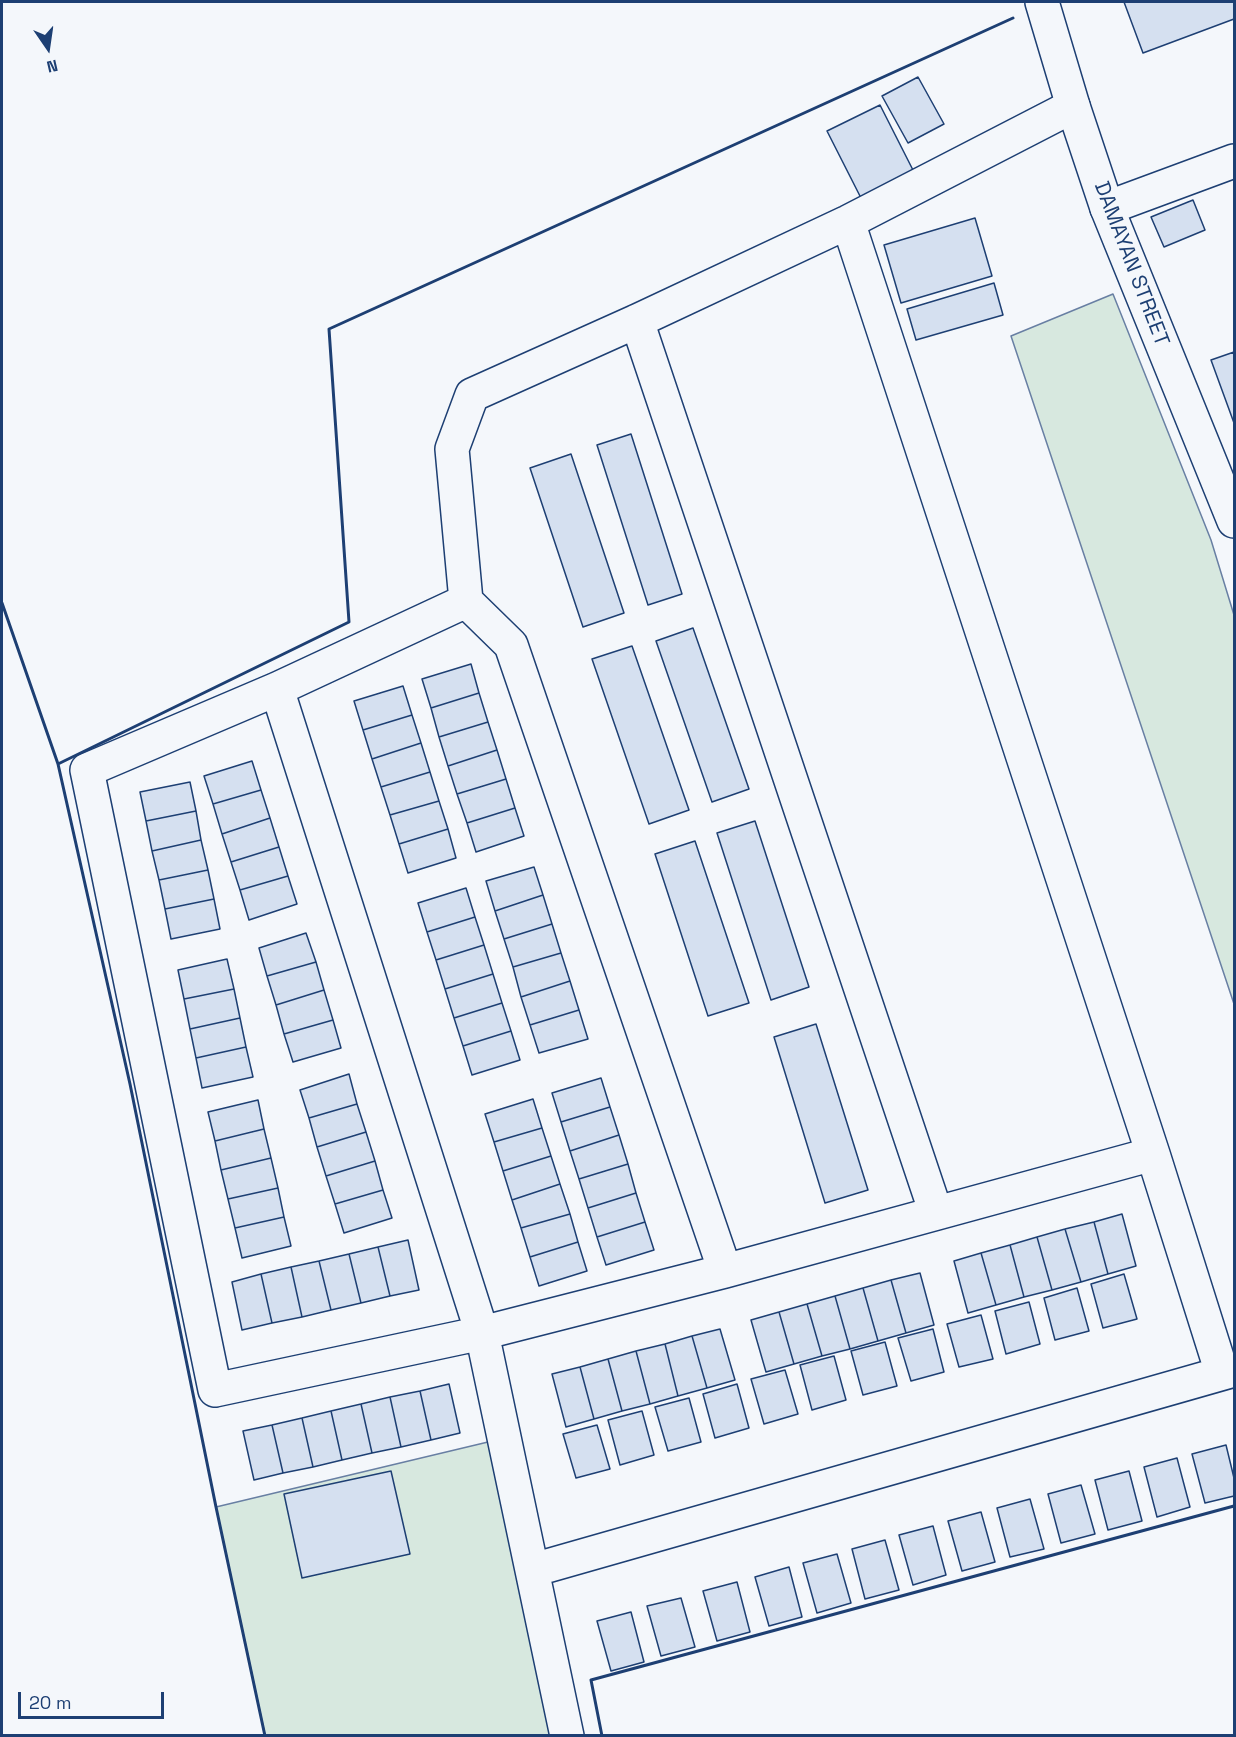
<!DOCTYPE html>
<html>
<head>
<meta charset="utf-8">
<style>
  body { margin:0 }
  #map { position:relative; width:1236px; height:1737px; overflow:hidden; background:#f4f7fb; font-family:"Space Grotesk",sans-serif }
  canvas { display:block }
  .frame { position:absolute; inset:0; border:3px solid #1d3f73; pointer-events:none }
  .north { position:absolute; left:18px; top:18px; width:60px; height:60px; -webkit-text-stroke:4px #f4f7fb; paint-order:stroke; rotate:167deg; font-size:16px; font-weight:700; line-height:24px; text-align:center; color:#1d3f73 }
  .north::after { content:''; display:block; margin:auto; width:21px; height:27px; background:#1d3f73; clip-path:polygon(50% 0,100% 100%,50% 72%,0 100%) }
  .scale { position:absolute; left:18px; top:1692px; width:146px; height:27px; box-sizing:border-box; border:3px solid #1d3f73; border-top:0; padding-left:8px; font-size:18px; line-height:21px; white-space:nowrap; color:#1d3f73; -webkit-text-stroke:4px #f4f7fb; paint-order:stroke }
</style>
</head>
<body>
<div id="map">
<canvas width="1236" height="1737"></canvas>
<div class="frame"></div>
<div class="north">N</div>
<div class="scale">20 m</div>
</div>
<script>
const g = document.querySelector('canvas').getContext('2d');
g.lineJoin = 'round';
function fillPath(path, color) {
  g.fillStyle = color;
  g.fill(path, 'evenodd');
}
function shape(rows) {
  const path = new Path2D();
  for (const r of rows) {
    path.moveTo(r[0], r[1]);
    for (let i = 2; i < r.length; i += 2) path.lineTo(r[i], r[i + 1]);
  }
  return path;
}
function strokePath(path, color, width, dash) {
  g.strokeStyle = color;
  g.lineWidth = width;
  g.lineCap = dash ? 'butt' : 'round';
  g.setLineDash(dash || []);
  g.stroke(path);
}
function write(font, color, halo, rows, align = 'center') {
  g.font = font + ' "Space Grotesk",sans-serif';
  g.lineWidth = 4.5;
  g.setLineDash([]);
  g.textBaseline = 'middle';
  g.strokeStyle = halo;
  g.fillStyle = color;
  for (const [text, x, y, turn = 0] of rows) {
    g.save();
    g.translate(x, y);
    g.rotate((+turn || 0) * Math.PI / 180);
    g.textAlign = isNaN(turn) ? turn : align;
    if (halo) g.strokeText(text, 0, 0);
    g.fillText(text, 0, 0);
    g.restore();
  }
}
const green = shape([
  [1113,294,1211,540,1234,615,1234,1004,1011,336,1113,294],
  [488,1442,553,1735,265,1735,216,1507,488,1442]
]);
fillPath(green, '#d7e8df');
strokePath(green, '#687fa3', 1.5);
const building = shape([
  [1124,2,1234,2,1234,19,1143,53,1124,2],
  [918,77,944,124,908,143,882,96,918,77],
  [880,105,916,176,863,202,827,131,880,105],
  [1193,200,1205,230,1164,247,1151,217,1193,200],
  [975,218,992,276,901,303,884,245,975,218],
  [994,283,1003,315,916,340,907,309,994,283],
  [1234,352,1234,423,1211,360,1234,352],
  [631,434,682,594,648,605,597,445,631,434],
  [571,454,624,613,583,627,530,468,571,454],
  [693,628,749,789,712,802,656,641,693,628],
  [632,646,689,810,649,824,592,659,632,646],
  [471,664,479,693,431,708,422,679,471,664],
  [403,686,412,715,363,730,354,701,403,686],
  [479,693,488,722,439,737,431,708,479,693],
  [412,715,421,743,372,759,363,730,412,715],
  [488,722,497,750,448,766,439,737,488,722],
  [421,743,430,772,381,787,372,759,421,743],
  [497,750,506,779,457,794,448,766,497,750],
  [252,761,261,790,213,804,204,776,252,761],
  [430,772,439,801,390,815,381,787,430,772],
  [506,779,515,808,467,823,457,794,506,779],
  [190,782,196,811,146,821,140,792,190,782],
  [261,790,270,818,222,834,213,804,261,790],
  [439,801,448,829,399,844,390,815,439,801],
  [515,808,524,836,476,852,467,823,515,808],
  [196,811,201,840,152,851,146,821,196,811],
  [270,818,279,847,231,862,222,834,270,818],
  [755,821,809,987,771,1000,717,833,755,821],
  [448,829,456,858,408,873,399,844,448,829],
  [201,840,208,870,159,880,152,851,201,840],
  [695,841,749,1003,708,1016,655,854,695,841],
  [279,847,288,876,240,890,231,862,279,847],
  [534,867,543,895,495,911,486,881,534,867],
  [208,870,214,899,165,909,159,880,208,870],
  [288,876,297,904,249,920,240,890,288,876],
  [466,888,475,917,427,932,418,903,466,888],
  [543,895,552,924,504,939,495,911,543,895],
  [214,899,220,929,171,939,165,909,214,899],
  [475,917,484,945,436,960,427,932,475,917],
  [552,924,561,953,513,967,504,939,552,924],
  [306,933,316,962,267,976,259,948,306,933],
  [484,945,493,974,445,989,436,960,484,945],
  [561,953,570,981,521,997,513,967,561,953],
  [227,959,234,989,184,999,178,970,227,959],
  [316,962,324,990,276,1005,267,976,316,962],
  [493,974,502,1003,454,1018,445,989,493,974],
  [570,981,579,1010,530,1025,521,997,570,981],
  [234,989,240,1018,190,1029,184,999,234,989],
  [324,990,333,1020,284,1034,276,1005,324,990],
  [502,1003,511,1031,463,1046,454,1018,502,1003],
  [579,1010,588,1039,539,1053,530,1025,579,1010],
  [240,1018,246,1047,196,1058,190,1029,240,1018],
  [333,1020,341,1048,293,1062,284,1034,333,1020],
  [816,1024,868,1190,825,1203,774,1037,816,1024],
  [511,1031,520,1060,472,1075,463,1046,511,1031],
  [246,1047,253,1077,202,1088,196,1058,246,1047],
  [349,1074,357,1104,309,1118,300,1090,349,1074],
  [601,1078,610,1107,561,1122,552,1093,601,1078],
  [533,1099,542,1128,494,1142,485,1114,533,1099],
  [258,1100,264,1129,215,1141,208,1112,258,1100],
  [357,1104,366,1132,317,1147,309,1118,357,1104],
  [610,1107,619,1135,570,1151,561,1122,610,1107],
  [542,1128,551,1156,503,1171,494,1142,542,1128],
  [264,1129,271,1158,221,1170,215,1141,264,1129],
  [366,1132,375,1161,326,1176,317,1147,366,1132],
  [619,1135,628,1164,579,1179,570,1151,619,1135],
  [551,1156,560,1184,512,1200,503,1171,551,1156],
  [271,1158,278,1188,228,1199,221,1170,271,1158],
  [375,1161,383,1190,335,1204,326,1176,375,1161],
  [628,1164,636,1193,588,1208,579,1179,628,1164],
  [560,1184,570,1214,521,1228,512,1200,560,1184],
  [278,1188,284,1217,235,1228,228,1199,278,1188],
  [383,1190,392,1218,344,1233,335,1204,383,1190],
  [636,1193,645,1222,597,1237,588,1208,636,1193],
  [570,1214,578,1242,530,1257,521,1228,570,1214],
  [1122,1214,1136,1266,1108,1274,1094,1222,1122,1214],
  [284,1217,291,1246,242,1258,235,1228,284,1217],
  [645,1222,654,1250,606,1265,597,1237,645,1222],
  [1094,1222,1108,1274,1081,1282,1065,1229,1094,1222],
  [1065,1229,1081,1282,1052,1290,1037,1237,1065,1229],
  [1037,1237,1052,1290,1024,1297,1010,1245,1037,1237],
  [408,1240,419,1290,390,1296,378,1247,408,1240],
  [578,1242,587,1271,539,1286,530,1257,578,1242],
  [1010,1245,1024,1297,996,1305,981,1253,1010,1245],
  [378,1247,390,1296,361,1303,349,1254,378,1247],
  [981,1253,996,1305,968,1313,954,1261,981,1253],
  [349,1254,361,1303,331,1310,319,1261,349,1254],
  [319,1261,331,1310,302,1317,291,1267,319,1261],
  [291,1267,302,1317,272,1323,261,1274,291,1267],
  [920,1273,934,1325,906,1333,891,1280,920,1273],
  [261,1274,272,1323,242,1330,232,1282,261,1274],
  [1124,1274,1137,1319,1103,1328,1091,1284,1124,1274],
  [891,1280,906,1333,878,1341,863,1288,891,1280],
  [863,1288,878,1341,850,1349,835,1296,863,1288],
  [1077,1288,1089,1331,1055,1340,1044,1298,1077,1288],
  [835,1296,850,1349,822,1356,807,1304,835,1296],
  [1029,1302,1040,1344,1006,1354,995,1311,1029,1302],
  [807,1304,822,1356,794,1364,779,1312,807,1304],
  [779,1312,794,1364,766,1372,751,1320,779,1312],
  [981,1315,993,1359,959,1367,947,1324,981,1315],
  [720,1329,735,1380,707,1388,692,1336,720,1329],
  [933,1329,944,1372,911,1381,898,1338,933,1329],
  [692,1336,707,1388,678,1396,665,1344,692,1336],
  [885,1342,897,1386,863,1395,851,1351,885,1342],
  [665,1344,678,1396,650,1404,636,1351,665,1344],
  [636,1351,650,1404,622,1411,608,1359,636,1351],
  [834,1356,846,1400,812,1410,800,1365,834,1356],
  [608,1359,622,1411,594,1419,580,1367,608,1359],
  [580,1367,594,1419,566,1427,552,1374,580,1367],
  [785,1370,798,1414,764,1424,751,1379,785,1370],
  [449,1384,460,1433,431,1440,420,1391,449,1384],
  [737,1384,749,1428,715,1438,703,1394,737,1384],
  [420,1391,431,1440,401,1447,390,1397,420,1391],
  [390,1397,401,1447,372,1453,361,1404,390,1397],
  [689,1398,701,1442,668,1451,655,1407,689,1398],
  [361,1404,372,1453,342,1460,331,1411,361,1404],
  [331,1411,342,1460,313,1467,302,1418,331,1411],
  [642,1411,654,1455,620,1465,608,1420,642,1411],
  [302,1418,313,1467,283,1473,272,1425,302,1418],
  [272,1425,283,1473,254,1480,243,1431,272,1425],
  [597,1425,610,1469,576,1478,563,1434,597,1425],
  [1226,1445,1234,1478,1234,1496,1205,1503,1192,1454,1226,1445],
  [1177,1458,1190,1507,1157,1517,1144,1467,1177,1458],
  [391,1471,410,1554,302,1578,284,1494,391,1471],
  [1129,1471,1142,1521,1108,1530,1095,1480,1129,1471],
  [1081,1485,1095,1534,1061,1543,1048,1494,1081,1485],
  [1030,1499,1044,1549,1010,1557,997,1508,1030,1499],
  [981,1512,995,1562,962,1571,948,1521,981,1512],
  [933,1526,946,1575,913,1585,899,1535,933,1526],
  [885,1540,899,1590,865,1599,852,1549,885,1540],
  [837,1554,851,1603,817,1613,803,1563,837,1554],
  [789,1567,802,1617,769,1626,755,1577,789,1567],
  [737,1582,750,1632,717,1641,703,1591,737,1582],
  [681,1598,695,1647,661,1656,647,1606,681,1598],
  [631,1612,644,1662,611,1671,597,1621,631,1612]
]);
fillPath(building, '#d5e0f0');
strokePath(building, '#1d3f73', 1.5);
const street = shape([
  [1107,208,1234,161],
  [848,222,1153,1154,1222,1373],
  [637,321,936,1213],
  [466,601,277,689,87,770,215,1390,482,1333,725,1271,1153,1154],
  [277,689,482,1333,567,1736],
  [725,1271,511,645,466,601,452,449,472,395,637,321,848,222,1073,106],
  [533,1570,1234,1370]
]);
const secondary = shape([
  [1042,2,1073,106,1107,208,1234,521]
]);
strokePath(street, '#1d3f73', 36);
strokePath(secondary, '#1d3f73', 36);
strokePath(street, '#f4f7fb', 33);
strokePath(secondary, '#f4f7fb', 33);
strokePath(shape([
  [2,603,58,764,130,1084,216,1507,265,1736],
  [58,764,349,622,329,329,1013,18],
  [602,1736,591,1680,1234,1506]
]), '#1d3f73', 3);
write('21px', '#1d3f73', '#f4f7fb', [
  ["DAMAYAN STREET",1131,264,69]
]);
</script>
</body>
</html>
